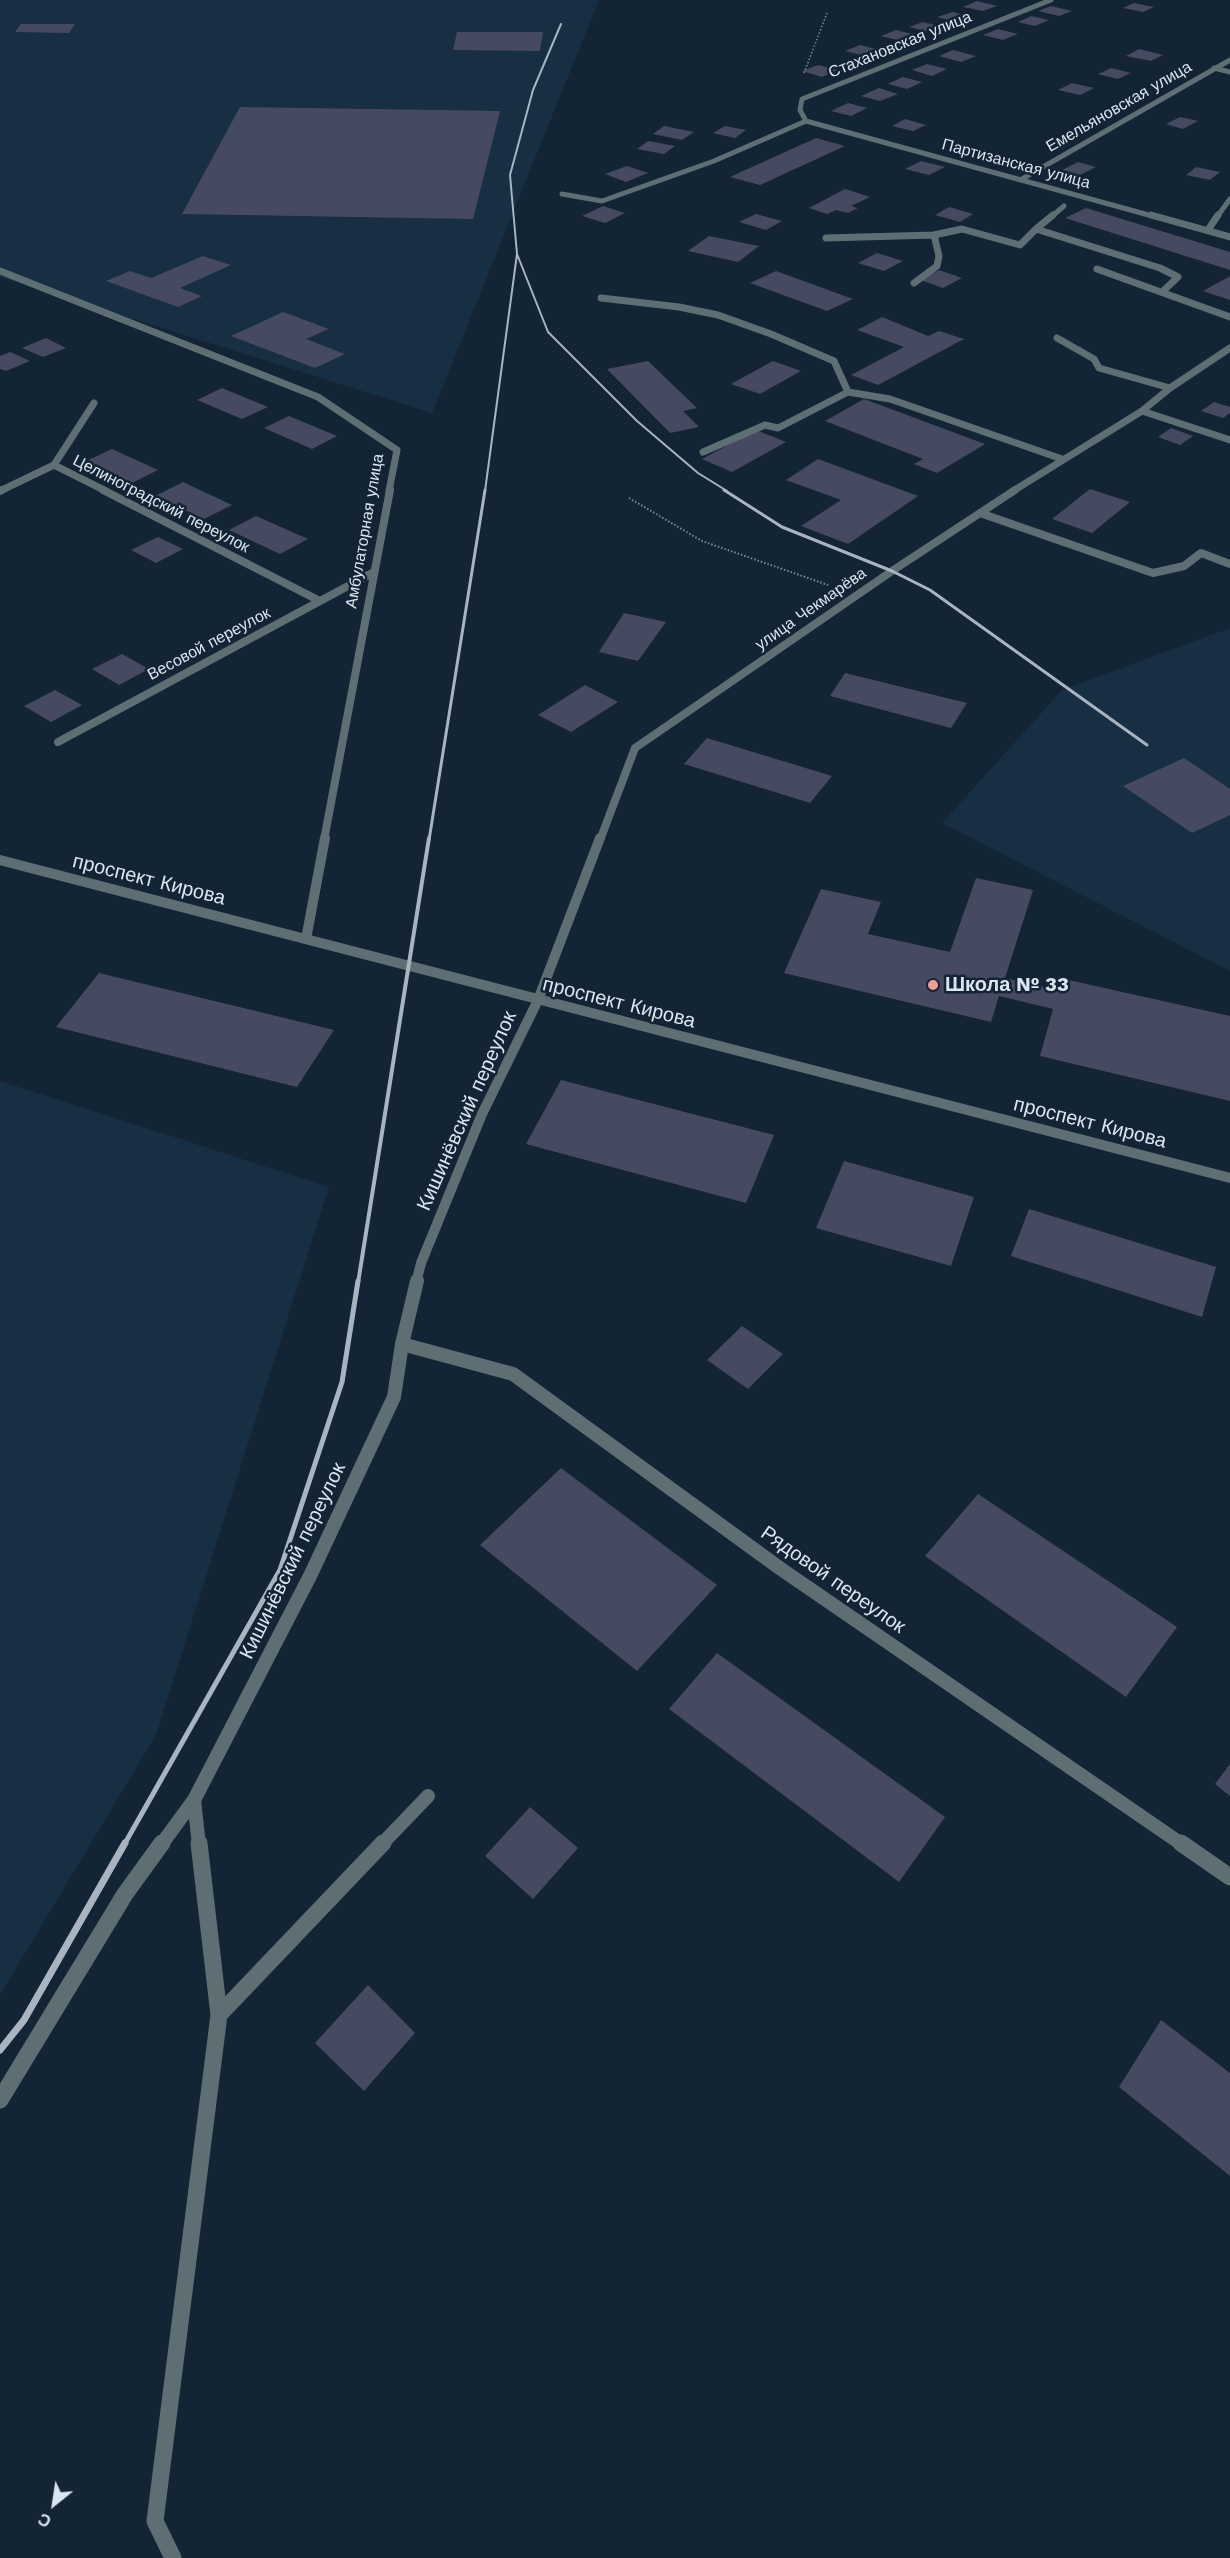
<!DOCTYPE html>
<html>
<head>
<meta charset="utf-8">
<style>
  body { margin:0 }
  #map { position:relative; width:1230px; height:2558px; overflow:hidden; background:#132434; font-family:"Work Sans",sans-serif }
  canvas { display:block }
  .north { position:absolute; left:24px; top:2474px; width:60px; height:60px; -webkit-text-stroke:4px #132434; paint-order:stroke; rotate:210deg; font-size:16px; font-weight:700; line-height:24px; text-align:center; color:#dae5ef }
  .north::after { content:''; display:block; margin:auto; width:21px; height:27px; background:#dae5ef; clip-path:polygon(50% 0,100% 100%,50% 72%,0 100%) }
</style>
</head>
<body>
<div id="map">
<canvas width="1230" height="2558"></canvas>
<div class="north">С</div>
</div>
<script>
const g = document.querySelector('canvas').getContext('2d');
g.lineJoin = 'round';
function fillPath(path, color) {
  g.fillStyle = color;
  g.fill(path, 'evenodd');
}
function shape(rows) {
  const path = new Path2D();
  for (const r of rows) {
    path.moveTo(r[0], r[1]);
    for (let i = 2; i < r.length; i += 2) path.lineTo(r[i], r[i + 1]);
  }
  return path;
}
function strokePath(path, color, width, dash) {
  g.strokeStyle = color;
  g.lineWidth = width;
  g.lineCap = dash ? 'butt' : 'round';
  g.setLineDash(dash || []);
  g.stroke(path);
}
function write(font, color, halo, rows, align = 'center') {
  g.font = font + ' "Work Sans",sans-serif';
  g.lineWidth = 5;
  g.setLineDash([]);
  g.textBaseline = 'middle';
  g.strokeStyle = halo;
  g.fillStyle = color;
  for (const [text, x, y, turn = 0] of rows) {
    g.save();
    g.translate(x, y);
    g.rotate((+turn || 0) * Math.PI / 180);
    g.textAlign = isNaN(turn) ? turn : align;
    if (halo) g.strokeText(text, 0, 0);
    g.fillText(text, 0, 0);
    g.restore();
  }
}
fillPath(shape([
  [0,0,599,0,432,413,0,277],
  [1230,628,1230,971,942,823,1062,690],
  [0,1081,329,1187,156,1735,0,1995]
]), '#172e43');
fillPath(shape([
  [977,1,997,6,983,11,963,7],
  [1134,3,1154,7,1143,12,1123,8],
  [1051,6,1072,11,1059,16,1038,11],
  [953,12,971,17,956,22,937,17],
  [1031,16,1049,20,1035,26,1018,22],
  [923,22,943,27,929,32,909,27],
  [21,24,75,24,69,33,15,32],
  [998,29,1018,34,1003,40,983,35],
  [896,30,916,35,901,41,881,36],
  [457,32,543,32,540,51,453,50],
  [860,45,880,50,865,56,845,51],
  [1139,49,1163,55,1151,61,1126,56],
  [953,50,976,56,961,62,939,56],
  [927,64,947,69,932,76,912,70],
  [818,65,838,70,822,77,802,71],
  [1111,68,1131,73,1118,79,1098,74],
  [903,77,922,82,907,89,888,84],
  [1072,83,1094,88,1080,95,1058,90],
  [879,88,898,94,880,101,861,96],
  [848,103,867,108,851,116,831,111],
  [240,107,500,111,473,219,182,214],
  [1180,117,1198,121,1183,129,1166,124],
  [905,119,926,125,913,131,892,126],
  [664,126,694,132,682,140,653,134],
  [725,126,746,130,735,138,713,133],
  [816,138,845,146,760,185,730,177],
  [648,141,675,146,664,154,637,149],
  [921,161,945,167,929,175,905,169],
  [1078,162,1096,167,1080,175,1062,170],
  [627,166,648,173,626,182,605,174],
  [1196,167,1220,172,1210,180,1186,175],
  [845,189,870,197,851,206,858,208,848,213,836,210,827,214,809,208],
  [603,206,625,213,605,223,582,216],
  [949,207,973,214,960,222,935,215],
  [1086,208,1230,252,1230,270,1065,218],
  [756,214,782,221,766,230,739,222],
  [709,236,759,246,738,262,688,251],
  [877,253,903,261,884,271,858,263],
  [203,256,231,265,180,288,202,296,178,307,106,281,130,271,151,278],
  [939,270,962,278,943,288,920,280],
  [776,271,853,299,827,311,750,283],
  [1230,276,1230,300,1203,291],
  [283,312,329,329,306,339,345,354,315,368,231,336],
  [882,317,928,336,939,331,964,339,878,385,851,375,904,347,857,330],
  [46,338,66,348,43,357,22,348],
  [10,352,30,361,6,371,0,369,0,356],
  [648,361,697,408,683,411,699,427,670,433,607,369],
  [773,361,801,371,760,394,731,384],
  [222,388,268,407,242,419,197,400],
  [864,399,985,444,937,473,914,464,923,459,825,421],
  [1214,402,1230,407,1230,413,1223,418,1201,411],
  [289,416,337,436,312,449,264,428],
  [1171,428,1193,436,1180,445,1158,437],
  [756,430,786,442,732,472,702,459],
  [112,449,158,470,130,484,84,462],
  [818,459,918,496,848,544,801,526,841,500,786,480],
  [183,482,232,505,204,519,155,496],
  [1090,489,1130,502,1092,533,1052,519],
  [256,516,308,539,280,554,229,530],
  [158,537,183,549,156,563,131,550],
  [624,613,666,622,638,661,599,652],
  [122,654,149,669,119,685,92,669],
  [845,673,967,703,951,728,830,696],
  [585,685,618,702,571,732,538,715],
  [55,690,82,705,51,722,24,706],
  [707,738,832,776,810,803,684,764],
  [1184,758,1230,789,1230,815,1192,833,1123,786],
  [976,878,1033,890,1005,978,1061,991,1064,979,1230,1016,1230,1101,1040,1056,1053,1009,999,996,991,1022,784,973,821,889,881,902,868,934,950,952],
  [99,973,334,1030,297,1087,56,1027],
  [561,1080,774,1135,746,1203,526,1144],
  [844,1161,974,1197,951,1266,816,1228],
  [1029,1209,1216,1267,1202,1317,1011,1256],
  [742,1326,783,1354,748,1389,707,1360],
  [561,1468,717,1585,637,1671,480,1545],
  [978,1494,1177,1627,1126,1697,925,1556],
  [717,1653,945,1817,899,1882,669,1709],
  [1230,1764,1230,1796,1215,1784],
  [530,1807,578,1848,533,1899,485,1856],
  [368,1985,415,2033,364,2091,315,2043],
  [1161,2020,1230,2073,1230,2176,1119,2087]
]), '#464a60');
strokePath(shape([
  [804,73,827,13]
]), '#7d8b97', 1.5, [1.5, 2]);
strokePath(shape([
  [629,498,702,541,828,585]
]), '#7d8b97', 2, [1.5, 2]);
strokePath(shape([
  [1214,68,1230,72],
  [562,194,602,201,714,161,806,121],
  [1051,217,1064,206]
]), '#5e6f74', 5);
strokePath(shape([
  [1053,215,1036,229,1160,268,1178,277,1162,292],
  [826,238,934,235,962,229,1020,245,1036,229],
  [1097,269,1230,317],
  [914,283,937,266,939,256,934,235],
  [601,298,679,307,718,315,771,334,834,361,848,392],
  [1057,338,1094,359,1099,368,1170,388],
  [703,452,765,425,778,428,848,392,890,399,1062,459]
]), '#5e6f74', 7);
strokePath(shape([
  [980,513,1153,573,1184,566,1201,553,1230,564]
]), '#5e6f74', 8);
strokePath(shape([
  [194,1800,199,1845],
  [381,1845,428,1796]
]), '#5e6f74', 14);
strokePath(shape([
  [219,2015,383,1843],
  [173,2558,155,2521,219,2015,199,1843]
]), '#5e6f74', 17);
strokePath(shape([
  [1051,0,802,99,800,110,806,121,1156,217],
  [1022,179,1230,60],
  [1217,217,1230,199]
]), '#5e6f74', 5);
strokePath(shape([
  [1151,215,1230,237],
  [1208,230,1218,215],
  [0,271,318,397,397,450,389,491],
  [94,403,54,465,106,491],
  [1142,411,1230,440],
  [0,491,54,465]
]), '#5e6f74', 7);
strokePath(shape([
  [103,490,320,601],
  [0,491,2,490],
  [58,742,374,572],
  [324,840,390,490]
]), '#5e6f74', 8);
strokePath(shape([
  [306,939,325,838],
  [416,1283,421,1263,482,1114,538,1000]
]), '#5e6f74', 10);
strokePath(shape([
  [402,1344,513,1374,781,1569,1183,1845],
  [161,1845,194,1800,310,1576,394,1397,402,1344,417,1281]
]), '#5e6f74', 14);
strokePath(shape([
  [1181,1843,1230,1877],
  [0,2100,125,1894,162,1843]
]), '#5e6f74', 17);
strokePath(shape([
  [1013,491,1142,411,1170,388,1230,348]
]), '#5e6f74', 7);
strokePath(shape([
  [600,840,635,748,892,571,1015,490]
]), '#5e6f74', 8);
strokePath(shape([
  [0,860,1230,1178],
  [538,1000,600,838]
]), '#5e6f74', 10);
strokePath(shape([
  [561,24,533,90,510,175,517,254,548,332,637,421,698,473,727,491],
  [485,491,517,254]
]), '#a8b4c0', 2);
strokePath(shape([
  [724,490,782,527,892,571,930,590,1147,745],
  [429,840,485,490]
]), '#a8b4c0', 3);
strokePath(shape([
  [358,1283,429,838]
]), '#a8b4c0', 4);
strokePath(shape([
  [124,1845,280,1570,342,1382,358,1281]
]), '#a8b4c0', 5);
strokePath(shape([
  [0,2050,24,2020,125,1843]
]), '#a8b4c0', 7);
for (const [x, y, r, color] of [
  [933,985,6,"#f59c91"]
]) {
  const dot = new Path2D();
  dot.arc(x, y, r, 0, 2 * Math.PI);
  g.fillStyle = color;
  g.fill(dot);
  strokePath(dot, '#132434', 2);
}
write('16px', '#dae5ef', '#132434', [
  ["Стахановская улица",900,45,-22],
  ["Емельяновская улица",1119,107,-30],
  ["Партизанская улица",1016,164,15],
  ["Целиноградский переулок",161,504,27],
  ["Амбулаторная улица",365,531,-80],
  ["улица Чекмарёва",811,609,-35],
  ["Весовой переулок",209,644,-28]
]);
write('20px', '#dae5ef', '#132434', [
  ["проспект Кирова",149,880,14],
  ["проспект Кирова",619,1003,14],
  ["Кишинёвский переулок",467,1111,-66],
  ["проспект Кирова",1090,1123,14],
  ["Кишинёвский переулок",293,1561,-64],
  ["Рядовой переулок",833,1580,35]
]);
write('bold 20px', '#dae5ef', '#132434', [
  ["Школа № 33",945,985]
], 'left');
</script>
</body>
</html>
